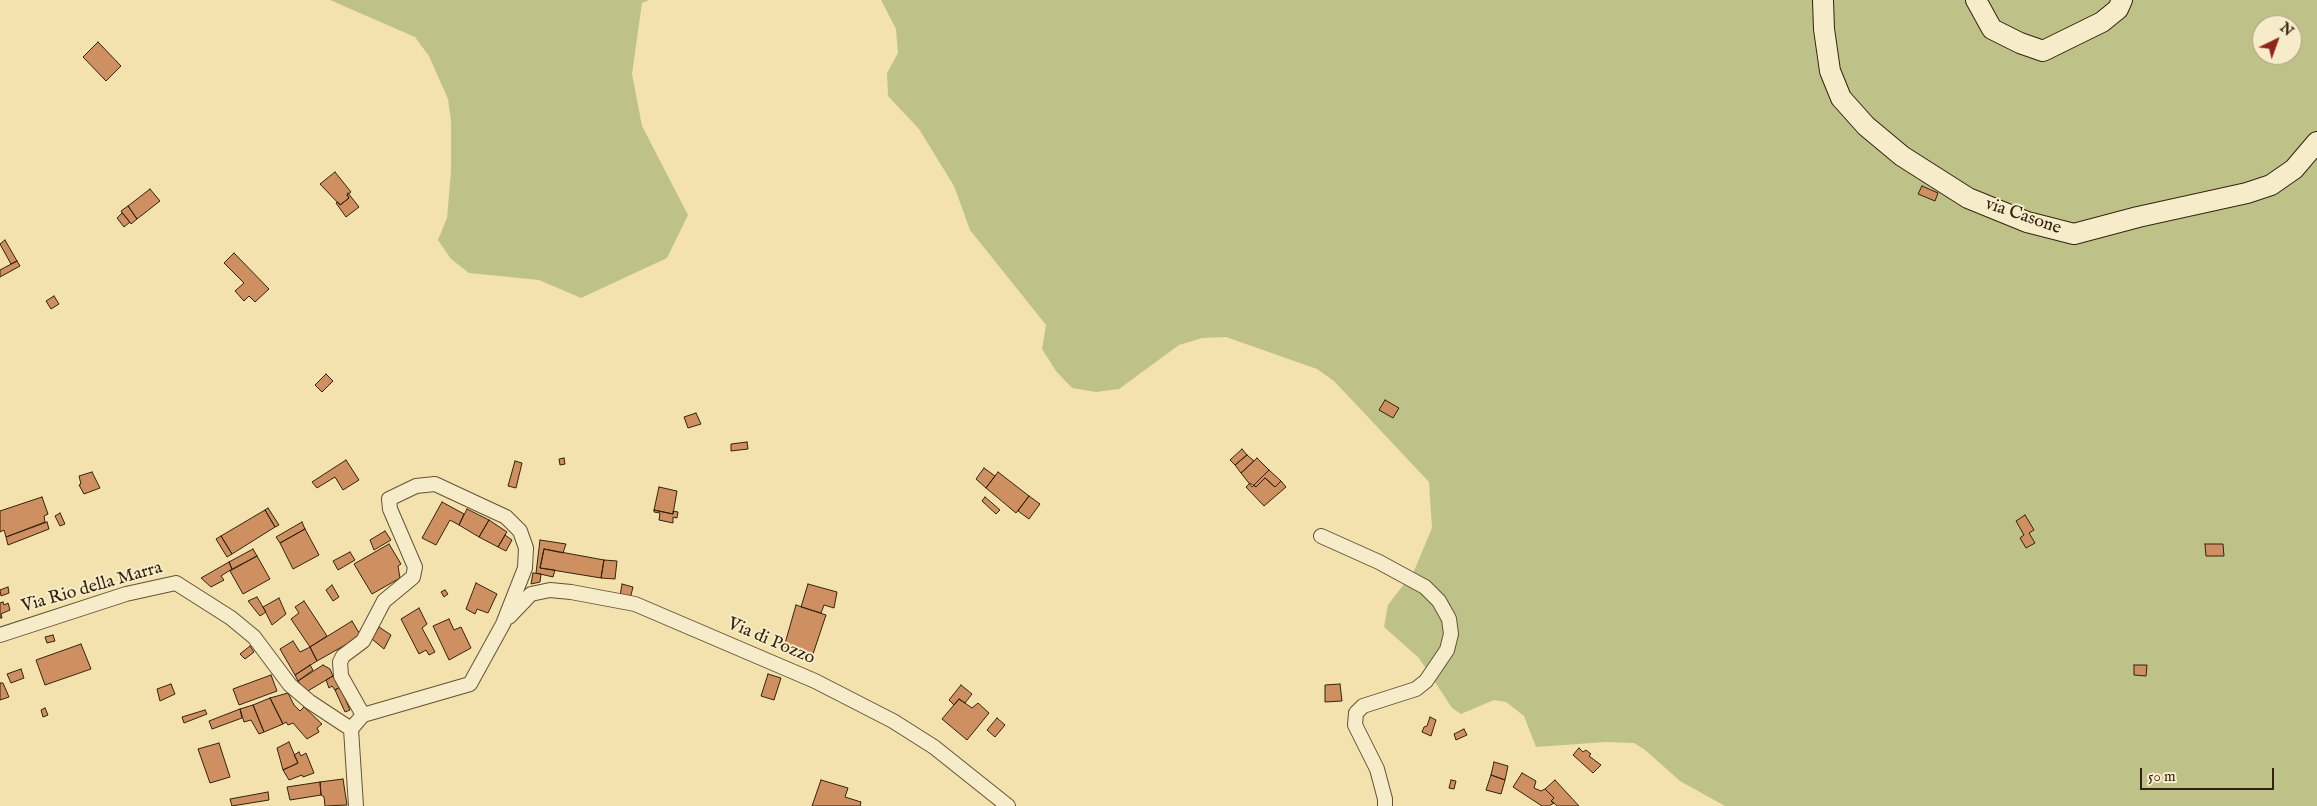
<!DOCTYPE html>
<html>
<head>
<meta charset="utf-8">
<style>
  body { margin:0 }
  #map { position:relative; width:2317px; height:806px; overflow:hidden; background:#f3e2ae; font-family:"IM FELL English",serif }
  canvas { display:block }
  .north { position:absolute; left:2252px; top:15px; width:50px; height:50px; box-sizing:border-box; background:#f7ecca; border:1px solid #a99b7f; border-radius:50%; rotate:42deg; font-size:14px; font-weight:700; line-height:20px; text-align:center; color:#34220e }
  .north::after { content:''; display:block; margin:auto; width:18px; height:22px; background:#8f2418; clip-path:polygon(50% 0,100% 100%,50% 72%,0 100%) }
  .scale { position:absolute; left:2140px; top:768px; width:134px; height:22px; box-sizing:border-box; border:2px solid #34220e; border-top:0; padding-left:6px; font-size:15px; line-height:18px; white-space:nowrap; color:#34220e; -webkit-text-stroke:4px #f7ecca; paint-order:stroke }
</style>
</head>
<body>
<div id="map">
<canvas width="2317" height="806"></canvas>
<div class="north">N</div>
<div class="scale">50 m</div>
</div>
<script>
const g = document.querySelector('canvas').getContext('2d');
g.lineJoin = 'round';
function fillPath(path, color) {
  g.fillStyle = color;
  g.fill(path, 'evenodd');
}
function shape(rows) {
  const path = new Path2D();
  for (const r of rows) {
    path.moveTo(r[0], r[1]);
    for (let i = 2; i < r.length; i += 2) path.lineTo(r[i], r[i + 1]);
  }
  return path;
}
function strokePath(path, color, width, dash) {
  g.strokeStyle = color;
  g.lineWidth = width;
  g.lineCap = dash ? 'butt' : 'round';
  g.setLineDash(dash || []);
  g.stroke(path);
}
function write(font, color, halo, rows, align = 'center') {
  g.font = font + ' "IM FELL English",serif';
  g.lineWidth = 4;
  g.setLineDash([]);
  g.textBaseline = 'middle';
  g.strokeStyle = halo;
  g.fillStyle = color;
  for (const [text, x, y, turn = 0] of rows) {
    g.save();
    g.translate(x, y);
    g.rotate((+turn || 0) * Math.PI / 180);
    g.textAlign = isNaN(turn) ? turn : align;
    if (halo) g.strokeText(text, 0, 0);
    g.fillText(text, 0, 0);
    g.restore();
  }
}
fillPath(shape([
  [330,0,649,0,642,3,632,74,642,126,688,215,667,258,581,298,539,280,469,273,451,259,438,240,447,218,451,171,451,121,448,99,429,56,415,37],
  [881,0,2317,0,2317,806,1725,806,1680,781,1644,749,1634,743,1606,742,1536,747,1524,716,1506,702,1494,700,1461,714,1452,708,1419,658,1384,627,1388,605,1414,571,1432,528,1429,482,1334,381,1317,369,1226,337,1202,338,1179,345,1119,389,1096,392,1072,388,1056,371,1042,349,1046,325,970,230,954,186,919,129,888,96,887,73,898,53,896,29],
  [2262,25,2292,25,2292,55,2262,55]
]), '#bec288');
const building = shape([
  [98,42,121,66,106,81,83,57,98,42],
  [335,172,351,192,347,195,349,198,340,205,320,184,335,172],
  [1922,186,1938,193,1935,201,1918,194,1922,186],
  [150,189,160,201,137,219,128,206,150,189],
  [348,193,359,207,346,217,336,203,338,202,340,205,349,198,347,195,348,193],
  [128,206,137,219,131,224,121,211,128,206],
  [122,213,130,222,124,227,117,218,122,213],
  [5,240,17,261,11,264,0,244,5,240],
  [234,253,269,289,255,302,249,296,244,301,235,291,244,283,224,263,234,253],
  [17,261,20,266,0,277,0,270,17,261],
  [54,296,59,304,51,309,46,301,54,296],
  [326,374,333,381,322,392,315,385,326,374],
  [1385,400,1399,408,1393,418,1379,410,1385,400],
  [696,413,701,424,688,428,684,417,696,413],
  [747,442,748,449,731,451,731,444,747,442],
  [1242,449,1247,455,1235,465,1230,460,1242,449],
  [1247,455,1254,461,1241,473,1235,465,1247,455],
  [564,458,565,464,560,465,559,459,564,458],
  [1257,458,1269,470,1252,487,1241,473,1257,458],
  [346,460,359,480,343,490,335,477,317,488,312,482,346,460],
  [515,461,522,463,516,488,508,486,515,461],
  [984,468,995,476,986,488,976,479,984,468],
  [1269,470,1281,481,1275,487,1265,478,1256,487,1254,485,1269,470],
  [92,472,100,488,84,494,79,485,81,484,79,476,92,472],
  [998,472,1029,496,1016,513,986,488,998,472],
  [1265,478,1275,487,1281,481,1286,487,1264,506,1246,487,1250,483,1256,487,1265,478],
  [659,487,677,491,673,514,654,510,659,487],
  [1029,496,1040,504,1029,519,1018,511,1029,496],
  [42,497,48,514,44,516,45,522,6,537,4,530,0,532,0,511,42,497],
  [985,497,1000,510,996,514,982,501,985,497],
  [442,502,464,514,459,525,450,520,436,545,422,538,442,502],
  [268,508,279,525,275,527,265,510,268,508],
  [467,509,489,520,479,537,459,525,467,509],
  [265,510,275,527,232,554,221,536,265,510],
  [654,510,673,514,673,511,678,512,677,518,673,517,673,523,659,520,660,513,654,512,654,510],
  [60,513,65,524,60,526,55,516,60,513],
  [2025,515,2034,530,2029,533,2035,543,2026,548,2020,538,2024,535,2016,521,2025,515],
  [489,520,507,532,498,547,479,537,489,520],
  [47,522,49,529,8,545,6,537,47,522],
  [302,522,305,529,280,543,276,537,302,522],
  [305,529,319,555,293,569,280,543,305,529],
  [385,531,391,540,374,550,370,540,385,531],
  [505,535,512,540,506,551,498,547,505,535],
  [221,536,232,554,227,557,216,539,221,536],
  [540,540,566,544,563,553,544,549,540,568,555,570,553,577,536,573,540,540],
  [389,544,401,564,398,566,400,578,372,594,354,564,389,544],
  [2205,544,2223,544,2224,556,2206,556,2205,544],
  [253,549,257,556,232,569,229,562,253,549],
  [544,549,604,560,601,578,540,568,544,549],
  [350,552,355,560,338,570,333,561,350,552],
  [257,556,270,579,243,594,230,571,257,556],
  [604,560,617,561,615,579,601,578,604,560],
  [229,562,232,569,221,576,224,580,211,587,201,578,229,562],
  [533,573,541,574,540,582,531,584,533,573],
  [476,583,497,594,488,613,477,609,475,614,466,609,476,583],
  [622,584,633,587,630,599,620,596,622,584],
  [808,584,837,592,834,608,824,605,821,613,801,607,808,584],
  [332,585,339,597,333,601,326,590,332,585],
  [8,587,9,593,1,596,0,590,8,587],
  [445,590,448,594,444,597,441,592,445,590],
  [257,597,266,612,260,616,248,601,257,597],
  [279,598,286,614,272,625,263,607,279,598],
  [304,601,327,636,310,647,291,619,299,613,295,607,304,601],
  [3,602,4,605,8,603,10,610,1,614,2,618,0,618,0,603,3,602],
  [796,605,826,615,813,654,784,647,796,605],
  [419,608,427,624,422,628,435,652,429,655,426,650,419,654,401,619,419,608],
  [449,619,454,630,461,627,471,648,449,660,433,626,449,619],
  [352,621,361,636,317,661,310,647,352,621],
  [379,627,391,635,384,649,372,639,379,627],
  [53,635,55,641,47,643,45,637,53,635],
  [293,641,300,652,310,647,317,661,295,675,280,649,293,641],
  [81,644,91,669,45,685,36,660,81,644],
  [250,646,254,652,245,659,240,654,250,646],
  [310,665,313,670,298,681,295,675,310,665],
  [323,665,330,669,333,676,306,692,298,681,323,665],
  [2134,665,2147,665,2146,676,2134,675,2134,665],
  [21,669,24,678,11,683,7,674,21,669],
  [768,674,781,678,774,700,761,696,768,674],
  [271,675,277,691,239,705,233,689,271,675],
  [333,676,340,687,335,690,332,686,329,688,326,680,333,676],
  [0,683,3,683,9,697,0,700,0,683],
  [171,684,175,694,160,701,157,689,171,684],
  [1340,684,1342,701,1325,702,1325,685,1340,684],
  [961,685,972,694,965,703,959,699,954,705,949,700,961,685],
  [340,687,350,710,345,712,335,690,340,687],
  [288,693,294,705,300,711,304,707,322,724,317,728,319,732,307,739,293,723,288,725,286,722,283,724,270,698,288,693],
  [270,698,283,724,264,732,253,705,270,698],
  [959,699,972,708,978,703,989,713,967,740,942,719,959,699],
  [253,705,264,732,259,734,251,720,244,722,240,709,253,705],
  [45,708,48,715,43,717,41,710,45,708],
  [240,709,242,718,212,729,209,721,240,709],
  [205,710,207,714,184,723,182,717,205,710],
  [1430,717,1436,720,1431,736,1422,732,1424,727,1427,726,1430,717],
  [997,718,1005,725,995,737,987,730,997,718],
  [1464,729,1467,735,1456,740,1454,734,1464,729],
  [289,742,298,763,283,770,277,748,289,742],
  [219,743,230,777,210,783,198,749,219,743],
  [1579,748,1583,752,1586,750,1591,754,1589,756,1601,765,1593,773,1573,755,1579,748],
  [299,752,301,756,306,753,314,773,303,777,302,775,289,780,283,770,298,763,294,755,299,752],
  [1494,762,1508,766,1505,780,1491,775,1494,762],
  [1522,773,1536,781,1534,788,1541,791,1545,789,1554,798,1551,801,1554,803,1549,806,1542,806,1513,787,1522,773],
  [1491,775,1505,780,1501,794,1486,790,1491,775],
  [343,779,347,805,325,806,324,797,321,795,320,782,343,779],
  [821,780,848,788,845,797,861,802,860,806,812,806,821,780],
  [1451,780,1456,781,1454,789,1449,788,1451,780],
  [1555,780,1579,806,1557,806,1554,803,1551,801,1554,798,1545,789,1555,780],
  [320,782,321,795,290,800,287,787,320,782],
  [268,792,269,800,232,806,230,799,268,792]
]);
fillPath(building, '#ce9060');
strokePath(building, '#34220e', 1);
const street = shape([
  [1321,536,1379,562,1425,587,1439,601,1449,619,1451,634,1447,650,1426,681,1416,689,1363,706,1356,713,1355,725,1377,769,1385,799,1385,806],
  [509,617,531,594,550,590,571,592,635,604,815,681,893,721,934,747,1008,806],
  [0,635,126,594,176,583,231,618,254,637,290,685,310,702,351,729],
  [356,806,351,729,363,715,470,684,503,624,525,568,526,548,520,531,506,517,435,484,416,486,389,499,390,509,415,567,413,577,384,601,363,641,343,656,340,662,341,676,363,715]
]);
const secondary = shape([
  [1823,0,1824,29,1830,71,1841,98,1866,126,1902,156,1968,198,2027,222,2074,234,2138,217,2247,193,2271,185,2294,169,2317,142],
  [1976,0,1992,29,2020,43,2043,51,2102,22,2118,9,2122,0]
]);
strokePath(street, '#645236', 16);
strokePath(secondary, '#34220e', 22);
strokePath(street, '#f7ecca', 14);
strokePath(secondary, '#f7ecca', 20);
write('18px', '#34220e', '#f7ecca', [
  ["via Casone",2023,217,19],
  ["Via Rio della Marra",92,588,-16],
  ["Via di Pozzo",771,642,23]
]);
</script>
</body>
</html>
